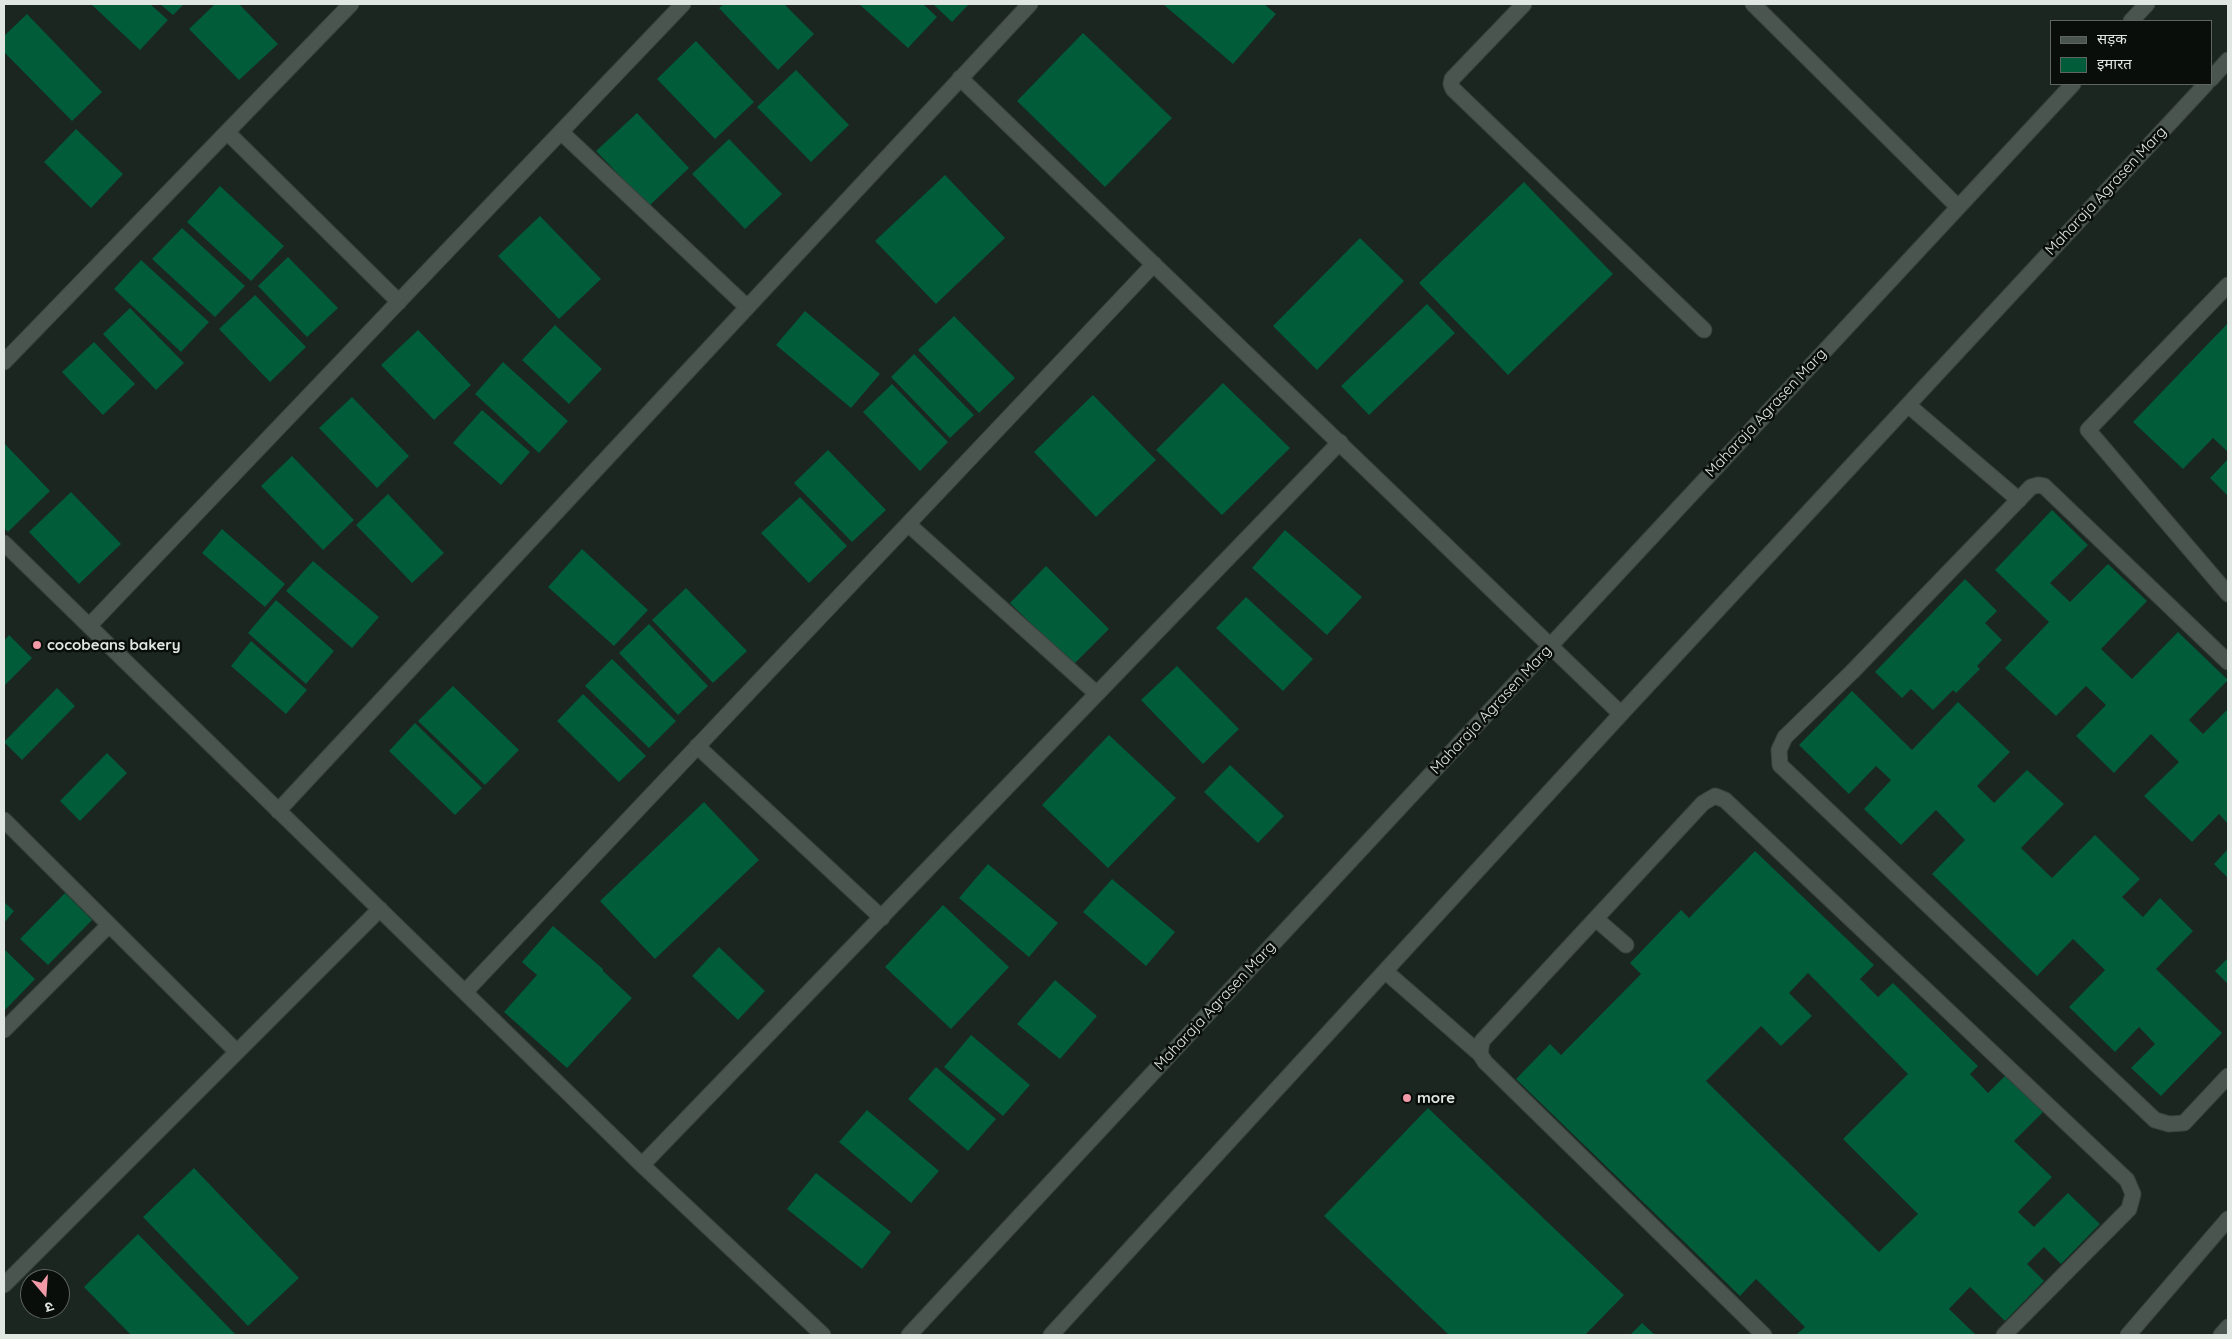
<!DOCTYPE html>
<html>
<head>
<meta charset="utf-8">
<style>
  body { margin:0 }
  #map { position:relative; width:2232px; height:1339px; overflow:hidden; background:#1b2620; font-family:Quicksand,"Noto Sans Devanagari",sans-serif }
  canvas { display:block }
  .frame { position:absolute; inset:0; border:5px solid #e0e7e3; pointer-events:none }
  .legend { position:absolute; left:2050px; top:20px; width:162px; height:65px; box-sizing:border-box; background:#090e0b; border:1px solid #5f6561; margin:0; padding:6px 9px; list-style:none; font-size:15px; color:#e0e7e3 }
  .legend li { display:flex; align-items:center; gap:10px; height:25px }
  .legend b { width:25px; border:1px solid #5f6561 }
  .north { position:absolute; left:20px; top:1269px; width:50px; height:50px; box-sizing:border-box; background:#090e0b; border:1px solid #5f6561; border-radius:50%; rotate:162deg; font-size:14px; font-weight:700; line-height:20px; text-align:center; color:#e0e7e3 }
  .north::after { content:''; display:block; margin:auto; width:18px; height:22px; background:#f39aa9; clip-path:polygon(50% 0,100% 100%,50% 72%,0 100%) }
</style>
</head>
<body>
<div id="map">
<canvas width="2232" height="1339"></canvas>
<div class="frame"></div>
<ul class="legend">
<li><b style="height:6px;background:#49554e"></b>सड़क</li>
<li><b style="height:14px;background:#005c39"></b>इमारत</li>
</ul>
<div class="north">उ</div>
</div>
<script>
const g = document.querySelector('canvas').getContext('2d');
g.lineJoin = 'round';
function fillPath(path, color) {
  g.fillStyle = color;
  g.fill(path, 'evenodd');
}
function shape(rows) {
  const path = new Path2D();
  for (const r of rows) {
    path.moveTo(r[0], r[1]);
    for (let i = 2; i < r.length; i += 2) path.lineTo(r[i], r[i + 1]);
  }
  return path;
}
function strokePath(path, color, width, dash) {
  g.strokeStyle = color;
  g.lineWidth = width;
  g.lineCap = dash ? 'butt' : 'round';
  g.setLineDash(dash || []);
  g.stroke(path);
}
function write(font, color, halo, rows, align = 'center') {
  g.font = font + ' Quicksand,sans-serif';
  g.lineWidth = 5;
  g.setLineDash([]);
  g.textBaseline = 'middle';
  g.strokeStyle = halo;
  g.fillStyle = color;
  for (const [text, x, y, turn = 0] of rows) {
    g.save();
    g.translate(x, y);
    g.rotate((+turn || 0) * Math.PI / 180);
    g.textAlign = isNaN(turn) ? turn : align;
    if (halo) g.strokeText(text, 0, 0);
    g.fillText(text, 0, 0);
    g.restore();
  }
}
fillPath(shape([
  [91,4,150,4,168,20,140,50],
  [160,4,184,4,173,15],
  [215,4,239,4,278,44,239,80,189,29],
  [724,4,784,4,814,34,778,70,719,8],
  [859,4,923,4,937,17,908,48],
  [933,4,969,4,952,22],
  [1163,4,1264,4,1276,14,1233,64],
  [27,14,102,92,72,121,4,52,4,36],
  [1083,33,1172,118,1105,187,1017,101],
  [696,41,754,102,715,139,657,79],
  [796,70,849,125,811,162,757,107],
  [637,113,689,168,649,206,596,151],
  [76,129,123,174,91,208,44,162],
  [729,139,782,194,745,229,692,174],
  [945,175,1005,238,936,304,875,241],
  [1524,182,1613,274,1508,375,1419,283],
  [220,186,284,246,251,281,187,222],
  [540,216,601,279,559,319,498,256],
  [182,228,245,286,215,317,152,259],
  [1360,238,1404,281,1317,370,1273,326],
  [288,257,338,308,307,337,258,286],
  [141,260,209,322,181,352,114,289],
  [255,295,306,347,270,382,219,329],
  [1427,304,1455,333,1369,415,1341,386],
  [130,308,184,363,156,390,103,334],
  [805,311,880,374,851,408,776,345],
  [954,316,1015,378,979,413,918,350],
  [2228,323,2228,452,2213,438,2183,469,2133,422],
  [555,325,602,369,569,404,522,360],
  [418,330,471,385,434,420,381,365],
  [94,342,135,384,103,415,62,372],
  [914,354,974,415,950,438,891,377],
  [503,362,568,421,539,453,475,394],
  [1223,383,1290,448,1222,515,1156,450],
  [892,384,948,442,920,471,863,412],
  [1093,395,1156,460,1096,517,1034,452],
  [352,397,409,456,377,488,319,428],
  [482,410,530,452,501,485,453,443],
  [4,443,50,491,8,532,4,528],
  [828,450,886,510,852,542,794,483],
  [292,456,354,520,323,550,261,486],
  [2228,459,2228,496,2210,478],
  [71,492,121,544,79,584,29,532],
  [388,494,444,553,412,583,356,525],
  [800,497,847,546,809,583,761,533],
  [2052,510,2088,545,2050,583,2070,602,2108,564,2147,601,2101,649,2132,679,2178,632,2228,680,2189,720,2203,734,2228,709,2228,824,2219,814,2192,842,2144,796,2179,762,2151,734,2114,773,2076,736,2106,705,2086,686,2056,716,2005,668,2049,622,1995,570],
  [222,529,285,584,265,607,202,553],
  [1285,530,1362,597,1327,635,1252,568],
  [582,549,648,610,614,646,548,587],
  [313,561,379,617,352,648,286,591],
  [1046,566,1109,629,1073,665,1010,603],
  [1965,579,1997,611,1985,623,2002,640,1977,666,1980,669,1956,693,1953,690,1933,710,1911,689,1902,698,1875,672],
  [686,588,747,651,713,683,652,620],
  [1246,597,1313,659,1283,691,1216,628],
  [276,600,334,651,306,684,248,633],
  [649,624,708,686,678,715,619,653],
  [9,635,32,658,4,686,4,641],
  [251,641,307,690,286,714,231,666],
  [612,659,676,721,649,748,585,686],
  [1177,666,1239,729,1203,764,1141,700],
  [453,686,519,750,485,785,418,721],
  [57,688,75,706,22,760,4,742],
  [1852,691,1912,750,1958,702,2010,752,1977,786,1994,803,2027,770,2064,804,2021,848,2052,878,2095,835,2140,879,2122,897,2143,917,2160,898,2193,931,2156,969,2222,1033,2161,1096,2131,1068,2155,1044,2139,1027,2115,1052,2069,1007,2105,970,2073,939,2037,976,1932,874,1965,840,1936,810,1901,845,1864,809,1891,780,1876,766,1849,794,1799,745],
  [583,694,646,756,619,782,557,721],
  [415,723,482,788,455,815,389,751],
  [1109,735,1176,798,1108,868,1042,805],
  [107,753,127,773,80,821,60,801],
  [1230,765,1284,816,1258,843,1204,792],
  [704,802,759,860,655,959,600,901],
  [2228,849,2228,878,2214,864],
  [1755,851,1874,965,1860,979,1878,997,1893,983,1978,1066,1970,1074,1988,1093,2006,1075,2044,1111,2014,1141,2052,1177,2018,1212,2034,1227,2068,1193,2100,1224,2061,1264,2044,1247,2027,1264,2044,1281,2005,1321,1970,1287,1949,1309,1976,1335,1796,1335,1805,1327,1756,1279,1740,1296,1516,1079,1550,1044,1561,1055,1641,974,1630,963,1681,910,1689,918],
  [1808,973,1908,1074,1843,1139,1918,1214,1879,1252,1706,1081,1761,1026,1781,1046,1812,1016,1789,993],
  [988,864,1058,923,1029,957,959,898],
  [1112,879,1175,932,1146,966,1083,912],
  [65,893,92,920,48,965,20,939],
  [4,902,14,911,4,923],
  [943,905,1009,967,951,1029,885,967],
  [553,926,603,969,603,971,632,998,567,1068,504,1012,537,975,522,962],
  [719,947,765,991,738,1020,692,976],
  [4,949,35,979,4,1011],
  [2228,958,2228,984,2215,971],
  [1055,980,1097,1016,1060,1059,1017,1024],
  [971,1035,1030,1085,1003,1116,944,1067],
  [936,1067,996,1119,968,1151,908,1099],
  [1428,1108,1624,1295,1585,1335,1449,1335,1324,1216],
  [867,1110,939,1171,911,1203,839,1142],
  [194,1168,299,1278,248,1326,143,1217],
  [816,1173,891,1232,862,1269,787,1209],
  [138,1234,236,1335,131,1335,84,1287],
  [1642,1323,1655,1335,1630,1335]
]), '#005c39');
const minor = shape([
  [1524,4,1452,79,1451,84,1453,89,1704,330],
  [1753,4,1958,207],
  [2131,21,2147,4],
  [960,78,1621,714],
  [2211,79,2228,60],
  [227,132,399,302],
  [561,132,747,307],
  [2228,285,2088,430,2228,594],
  [4,362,351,4],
  [1908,405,2019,500],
  [908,524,1097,694],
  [4,543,642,1165,823,1335],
  [89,626,683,4],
  [2228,662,2044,486,2038,485,2031,487,1852,672,1785,737,1779,750,1780,765,2155,1120,2169,1124,2184,1123,2228,1076],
  [697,746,882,918],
  [278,811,1030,4],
  [4,820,237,1052],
  [1596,919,1626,945],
  [1385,971,1480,1054,1485,1062,1764,1335],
  [465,992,1154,264],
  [4,1030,109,925],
  [1480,1054,1482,1041,1703,803,1715,796,1725,800,2127,1180,2133,1194,2129,1209,2004,1335],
  [642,1165,1340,442],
  [4,1285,380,909],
  [909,1335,2073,84],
  [1051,1335,1621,714,2206,84],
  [2128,1335,2228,1219],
  [2221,1335,2228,1327]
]);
strokePath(minor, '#3a433d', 17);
strokePath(minor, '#49554e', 15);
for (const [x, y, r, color] of [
  [37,645,5,"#f39aa9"],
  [1407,1098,5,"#f39aa9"]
]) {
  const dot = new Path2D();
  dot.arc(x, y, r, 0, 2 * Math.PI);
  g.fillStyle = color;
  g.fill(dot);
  strokePath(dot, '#090e0b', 2);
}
write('15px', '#e0e7e3', '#090e0b', [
  ["Maharaja Agrasen Marg",2106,191,-47],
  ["Maharaja Agrasen Marg",1766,413,-47],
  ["Maharaja Agrasen Marg",1491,710,-47],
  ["Maharaja Agrasen Marg",1215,1006,-47]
]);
write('bold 15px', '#e0e7e3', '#090e0b', [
  ["cocobeans bakery",47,645],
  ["more",1417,1098]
], 'left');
</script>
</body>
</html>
